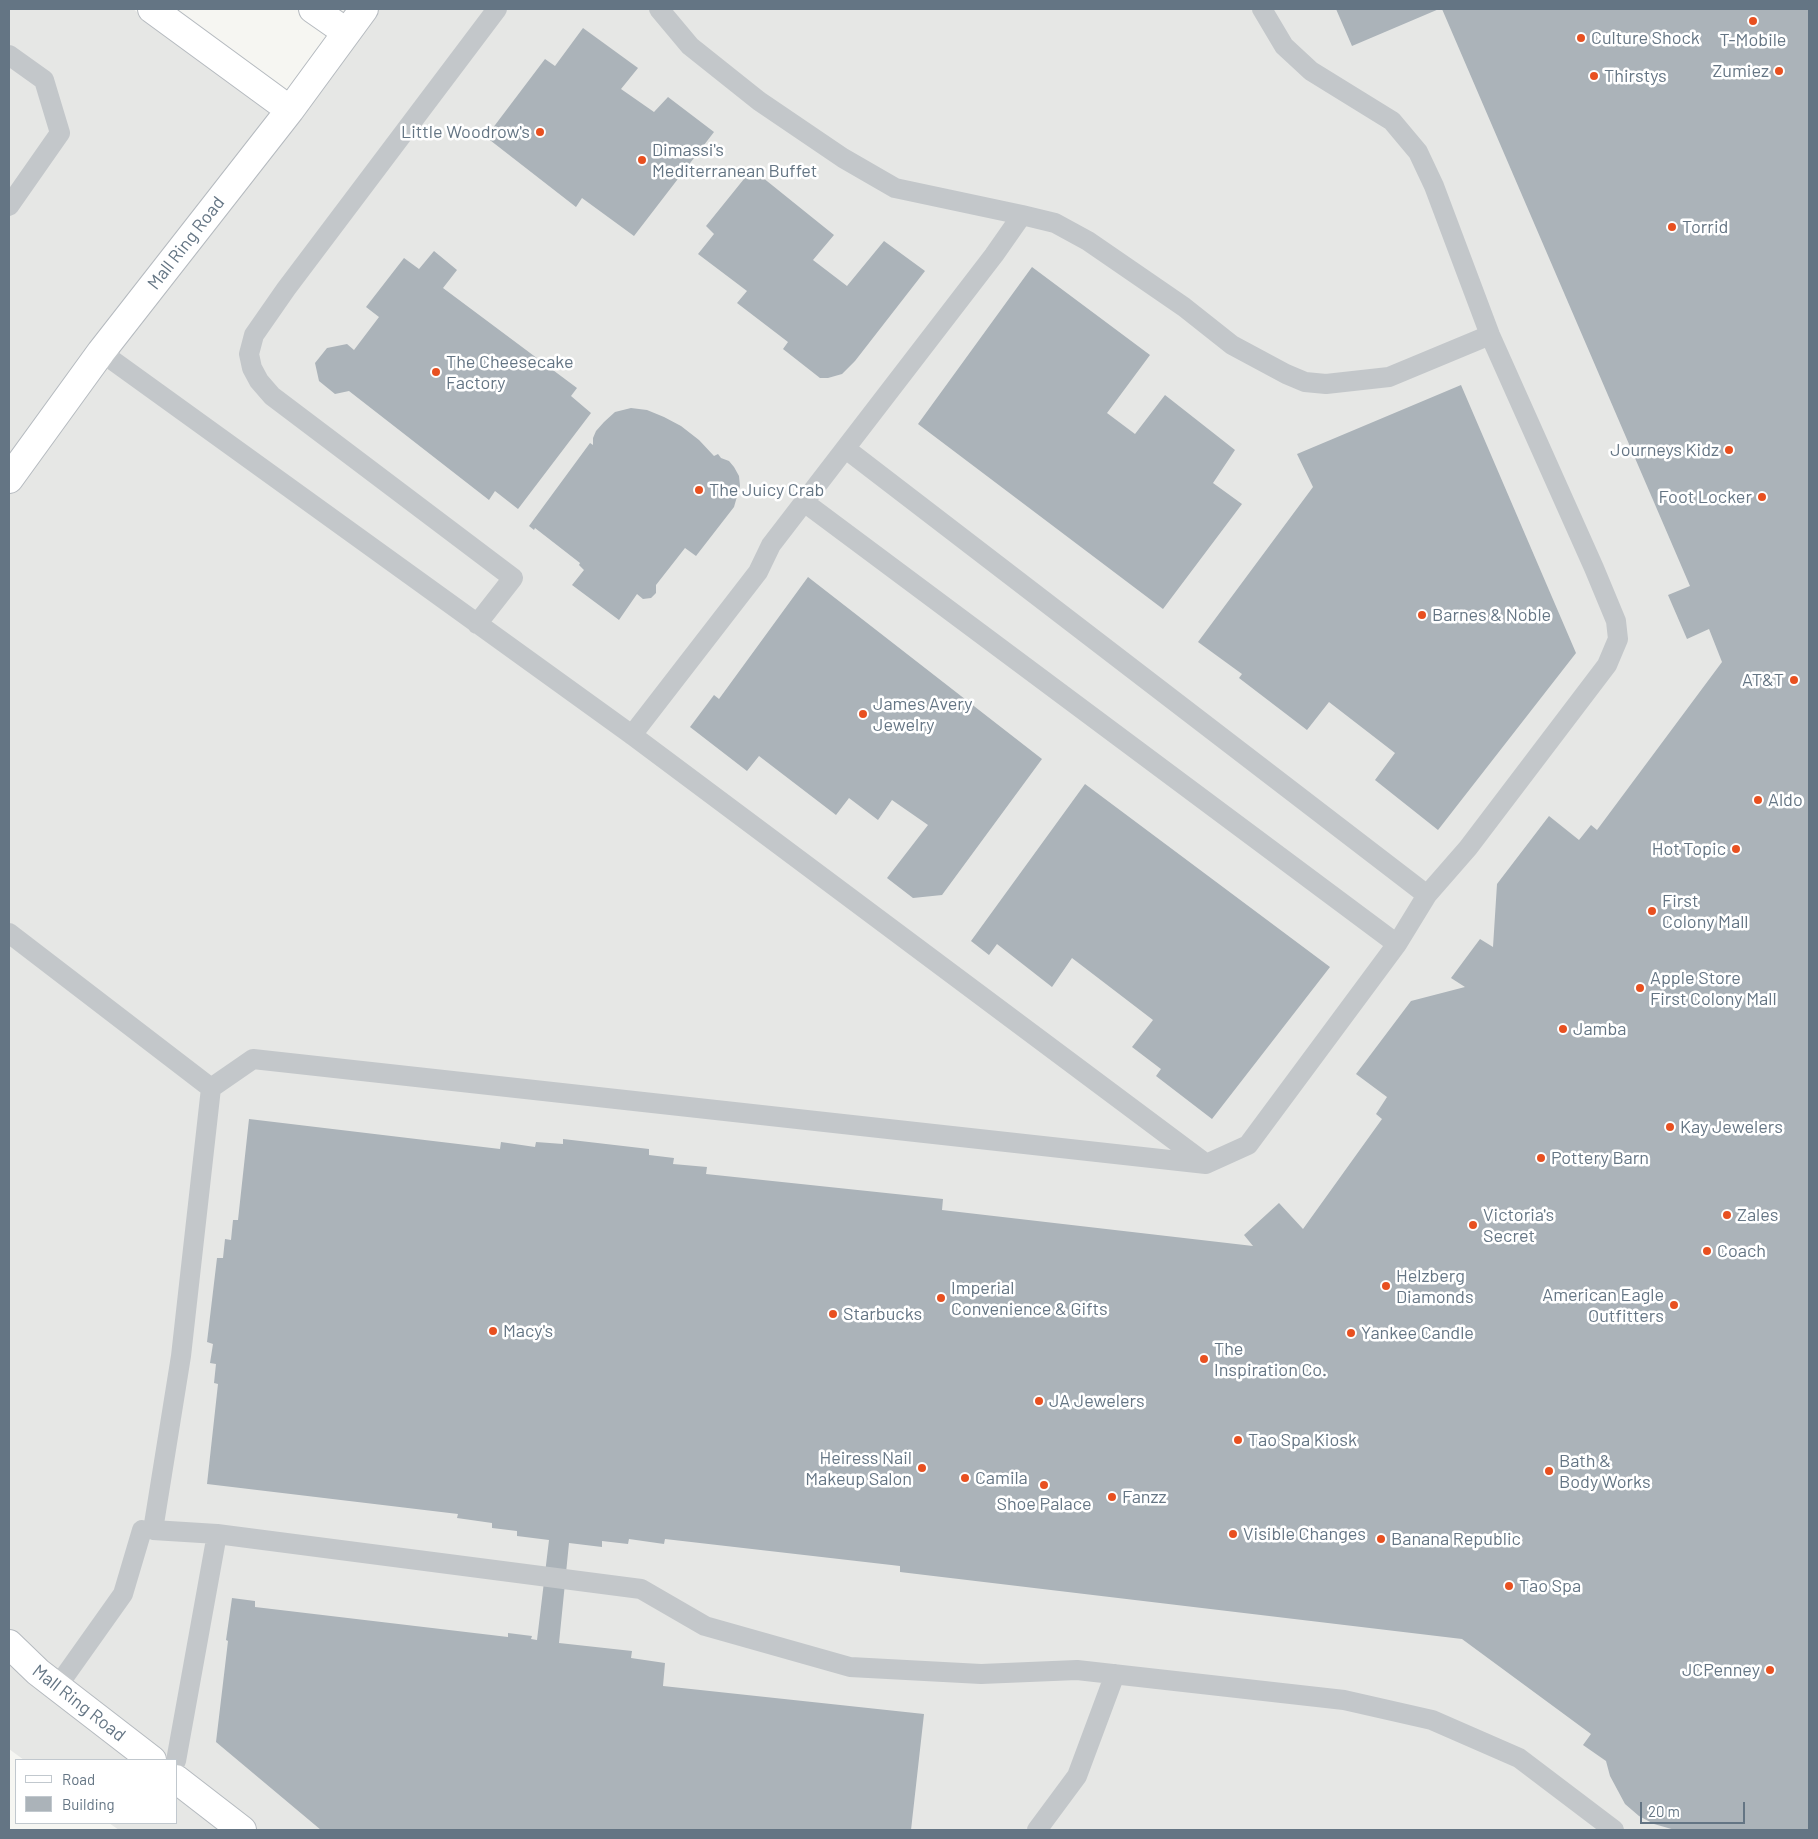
<!DOCTYPE html>
<html>
<head>
<meta charset="utf-8">
<style>
  body { margin:0 }
  #map { position:relative; width:1818px; height:1839px; overflow:hidden; background:#f6f6f2; font-family:Barlow,sans-serif }
  canvas { display:block }
  .frame { position:absolute; inset:0; border:10px solid #647584; pointer-events:none }
  .legend { position:absolute; left:15px; top:1759px; width:162px; height:65px; box-sizing:border-box; background:#fff; border:1px solid #c1c8ce; margin:0; padding:6px 9px; list-style:none; font-size:15px; color:#647584 }
  .legend li { display:flex; align-items:center; gap:10px; height:25px }
  .legend b { width:25px; border:1px solid #c1c8ce }
  .scale { position:absolute; left:1640px; top:1802px; width:105px; height:22px; box-sizing:border-box; border:2px solid #647584; border-top:0; padding-left:6px; font-size:15px; line-height:18px; white-space:nowrap; color:#647584; -webkit-text-stroke:4px #fff; paint-order:stroke }
</style>
</head>
<body>
<div id="map">
<canvas width="1818" height="1839"></canvas>
<div class="frame"></div>
<ul class="legend">
<li><b style="height:6px;background:#fff"></b>Road</li>
<li><b style="height:14px;background:#abb3b9"></b>Building</li>
</ul>
<div class="scale">20 m</div>
</div>
<script>
const g = document.querySelector('canvas').getContext('2d');
g.lineJoin = 'round';
function fillPath(path, color) {
  g.fillStyle = color;
  g.fill(path, 'evenodd');
}
function shape(rows) {
  const path = new Path2D();
  for (const r of rows) {
    path.moveTo(r[0], r[1]);
    for (let i = 2; i < r.length; i += 2) path.lineTo(r[i], r[i + 1]);
  }
  return path;
}
function strokePath(path, color, width, dash) {
  g.strokeStyle = color;
  g.lineWidth = width;
  g.lineCap = dash ? 'butt' : 'round';
  g.setLineDash(dash || []);
  g.stroke(path);
}
function write(font, color, halo, rows, align = 'center') {
  g.font = font + ' Barlow,sans-serif';
  g.lineWidth = 5;
  g.setLineDash([]);
  g.textBaseline = 'middle';
  g.strokeStyle = halo;
  g.fillStyle = color;
  for (const [text, x, y, turn = 0] of rows) {
    g.save();
    g.translate(x, y);
    g.rotate((+turn || 0) * Math.PI / 180);
    g.textAlign = isNaN(turn) ? turn : align;
    if (halo) g.strokeText(text, 0, 0);
    g.fillText(text, 0, 0);
    g.restore();
  }
}
fillPath(shape([
  [9,9,133,9,276,115,345,9,1809,9,1809,1830,119,1830,109,1823,176,1823,176,1760,24,1760,9,1749]
]), '#e6e7e5');
fillPath(shape([
  [1336,9,1439,9,1352,46],
  [1442,9,1809,9,1809,1830,1675,1830,1654,1824,1639,1816,1625,1804,1610,1776,1606,1761,1583,1745,1591,1734,1462,1639,900,1572,900,1566,665,1539,664,1544,629,1539,628,1544,602,1541,602,1547,569,1543,559,1643,632,1651,631,1658,665,1663,663,1686,924,1714,911,1830,321,1830,216,1742,228,1641,226,1640,232,1598,255,1601,255,1607,508,1637,508,1633,532,1636,531,1639,537,1640,549,1540,517,1536,517,1531,492,1528,492,1523,457,1518,458,1514,207,1484,218,1384,214,1383,216,1364,210,1363,213,1344,207,1342,217,1258,223,1258,225,1239,231,1240,233,1220,238,1220,249,1119,500,1149,501,1142,535,1147,536,1142,563,1144,563,1139,649,1149,649,1155,674,1158,673,1164,707,1167,706,1174,943,1199,942,1210,1253,1246,1244,1235,1279,1203,1303,1229,1382,1119,1376,1114,1387,1097,1356,1074,1411,1001,1465,987,1451,978,1480,939,1493,947,1497,884,1549,816,1579,840,1591,825,1597,830,1722,662,1709,629,1687,639,1668,595,1690,586],
  [583,28,638,68,621,89,654,112,668,97,714,132,634,236,582,198,576,207,486,137,545,59,555,66],
  [752,169,834,235,813,260,847,286,884,241,925,271,855,361,842,374,828,378,820,378,783,349,788,342,737,303,747,291,698,254,714,234,706,226],
  [434,251,457,270,443,288,577,388,571,396,591,413,518,509,495,491,489,500,349,391,335,394,319,381,315,363,327,348,347,344,354,350,379,317,366,307,404,258,419,269],
  [1032,267,1150,355,1107,413,1135,434,1165,395,1235,450,1213,483,1242,504,1163,609,918,424],
  [1461,385,1576,653,1438,830,1375,780,1395,753,1329,702,1307,730,1239,678,1242,674,1198,642,1313,487,1297,454],
  [631,408,647,410,664,417,681,426,699,440,714,456,718,454,721,458,729,461,734,467,739,476,740,486,734,507,696,556,685,548,656,585,656,593,651,598,643,599,637,594,619,620,572,585,584,570,579,565,580,563,535,528,534,530,529,526,590,443,593,445,593,438,596,431,604,422,615,412],
  [808,577,1042,759,942,895,913,898,887,878,928,825,892,800,878,820,849,798,836,815,759,756,747,771,690,727,714,695,719,699],
  [1085,784,1330,967,1212,1119,1156,1076,1161,1069,1132,1047,1153,1020,1072,958,1052,987,997,944,989,955,971,941]
]), '#abb3b9');
const secondary = shape([
  [152,9,290,110],
  [313,9,346,32],
  [9,479,101,352,290,110,364,9],
  [9,1644,38,1672,152,1760],
  [176,1779,242,1830]
]);
strokePath(secondary, '#b5babf', 30);
strokePath(shape([
  [659,9,690,46,759,101,843,158,895,188,1022,215,1055,223,1088,241,1184,307,1232,345,1286,374,1305,382,1326,384,1389,377,1490,335],
  [1262,9,1284,46,1311,71,1392,121,1418,152,1434,186,1490,335,1594,568,1616,621,1618,639,1607,665,1468,848,1427,895,1397,944,1248,1145,1206,1164,253,1059,211,1088,181,1356,153,1530,217,1534,641,1589,705,1626,850,1667,981,1674,1077,1670,1344,1700,1432,1720,1519,1758,1614,1830],
  [9,55,44,80,60,133,9,206],
  [101,352,632,735,1205,1163],
  [846,449,1427,895],
  [804,502,1397,944],
  [477,624,513,578,272,396,259,381,252,368,249,354,254,335,286,289,497,9],
  [632,735,758,572,771,545,994,255,1022,215],
  [9,933,211,1088],
  [57,1687,123,1594,142,1530],
  [176,1761,217,1534],
  [1037,1830,1077,1776,1115,1674]
]), '#c3c7ca', 20);
strokePath(secondary, '#fff', 28);
for (const [x, y, r, color] of [
  [1753,21,5,"#e85020"],
  [1581,38,5,"#e85020"],
  [1779,71,5,"#e85020"],
  [1594,76,5,"#e85020"],
  [540,132,5,"#e85020"],
  [642,160,5,"#e85020"],
  [1672,227,5,"#e85020"],
  [436,372,5,"#e85020"],
  [1729,450,5,"#e85020"],
  [699,490,5,"#e85020"],
  [1762,497,5,"#e85020"],
  [1422,615,5,"#e85020"],
  [1794,680,5,"#e85020"],
  [863,714,5,"#e85020"],
  [1758,800,5,"#e85020"],
  [1736,849,5,"#e85020"],
  [1652,911,5,"#e85020"],
  [1640,988,5,"#e85020"],
  [1563,1029,5,"#e85020"],
  [1670,1127,5,"#e85020"],
  [1541,1158,5,"#e85020"],
  [1727,1215,5,"#e85020"],
  [1473,1225,5,"#e85020"],
  [1707,1251,5,"#e85020"],
  [1386,1286,5,"#e85020"],
  [941,1298,5,"#e85020"],
  [1674,1305,5,"#e85020"],
  [833,1314,5,"#e85020"],
  [493,1331,5,"#e85020"],
  [1351,1333,5,"#e85020"],
  [1204,1359,5,"#e85020"],
  [1039,1401,5,"#e85020"],
  [1238,1440,5,"#e85020"],
  [922,1468,5,"#e85020"],
  [1549,1471,5,"#e85020"],
  [965,1478,5,"#e85020"],
  [1044,1485,5,"#e85020"],
  [1112,1497,5,"#e85020"],
  [1233,1534,5,"#e85020"],
  [1381,1539,5,"#e85020"],
  [1509,1586,5,"#e85020"],
  [1770,1670,5,"#e85020"]
]) {
  const dot = new Path2D();
  dot.arc(x, y, r, 0, 2 * Math.PI);
  g.fillStyle = color;
  g.fill(dot);
  strokePath(dot, '#fff', 2);
}
write('18px', '#647584', '#fff', [
  ["Culture Shock",1591,38],
  ["T-Mobile",1753,40,"center"],
  ["Zumiez",1769,71,"right"],
  ["Thirstys",1604,76],
  ["Little Woodrow's",530,132,"right"],
  ["Dimassi's",652,150],
  ["Mediterranean Buffet",652,171],
  ["Torrid",1682,227],
  ["The Cheesecake",446,362],
  ["Factory",446,383],
  ["Journeys Kidz",1719,450,"right"],
  ["The Juicy Crab",709,490],
  ["Foot Locker",1752,497,"right"],
  ["Barnes & Noble",1432,615],
  ["AT&T",1784,680,"right"],
  ["James Avery",873,704],
  ["Jewelry",873,725],
  ["Aldo",1768,800],
  ["Hot Topic",1726,849,"right"],
  ["First",1662,901],
  ["Colony Mall",1662,922],
  ["Apple Store",1650,978],
  ["First Colony Mall",1650,999],
  ["Jamba",1573,1029],
  ["Kay Jewelers",1680,1127],
  ["Pottery Barn",1551,1158],
  ["Victoria's",1483,1215],
  ["Secret",1483,1236],
  ["Zales",1737,1215],
  ["Coach",1717,1251],
  ["Helzberg",1396,1276],
  ["Diamonds",1396,1297],
  ["Imperial",951,1288],
  ["Convenience & Gifts",951,1309],
  ["American Eagle",1664,1295,"right"],
  ["Outfitters",1664,1316,"right"],
  ["Starbucks",843,1314],
  ["Macy's",503,1331],
  ["Yankee Candle",1361,1333],
  ["The",1214,1349],
  ["Inspiration Co.",1214,1370],
  ["JA Jewelers",1049,1401],
  ["Tao Spa Kiosk",1248,1440],
  ["Heiress Nail",912,1458,"right"],
  ["Makeup Salon",912,1479,"right"],
  ["Bath &",1559,1461],
  ["Body Works",1559,1482],
  ["Camila",975,1478],
  ["Fanzz",1122,1497],
  ["Shoe Palace",1044,1504,"center"],
  ["Visible Changes",1243,1534],
  ["Banana Republic",1391,1539],
  ["Tao Spa",1519,1586],
  ["JCPenney",1760,1670,"right"]
], 'left');
write('18px', '#647584', '#fff', [
  ["Mall Ring Road",186,243,-52],
  ["Mall Ring Road",79,1703,38]
]);
</script>
</body>
</html>
